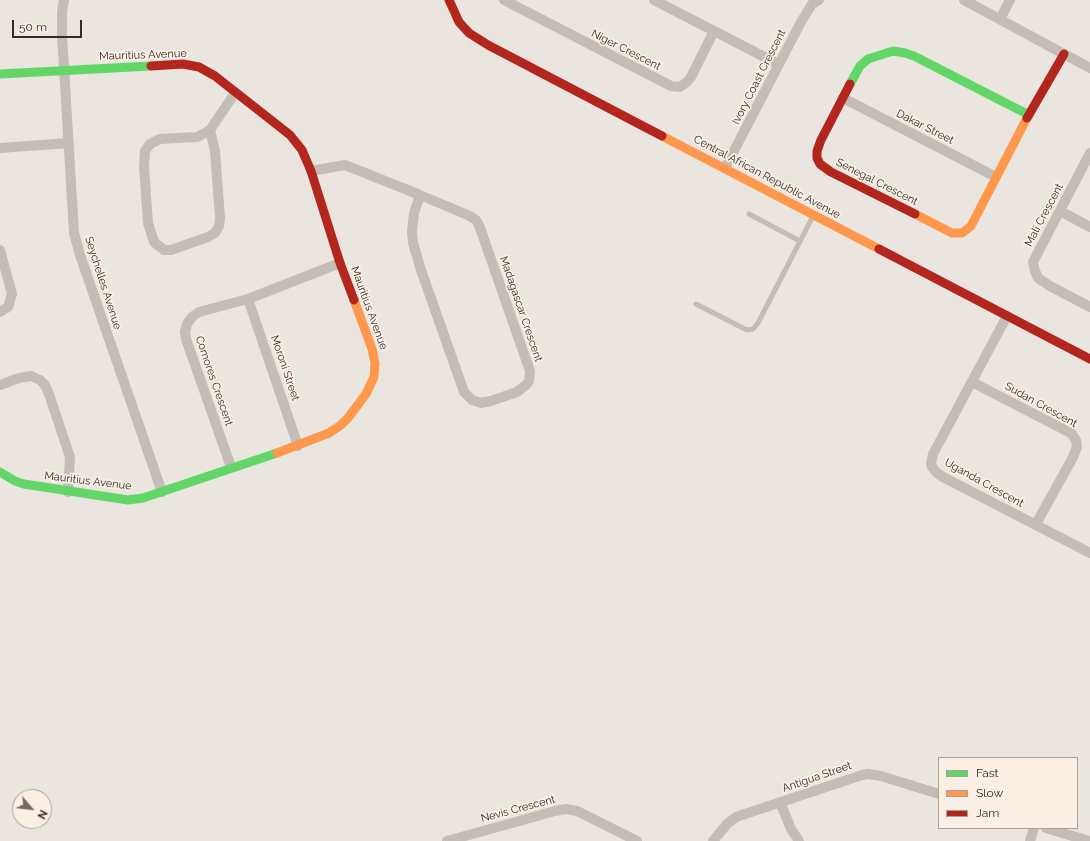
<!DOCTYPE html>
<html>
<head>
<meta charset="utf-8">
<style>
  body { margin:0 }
  #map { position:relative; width:1090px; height:841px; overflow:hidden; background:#ebe5df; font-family:Raleway,sans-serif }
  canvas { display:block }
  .legend { position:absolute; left:938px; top:757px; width:140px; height:72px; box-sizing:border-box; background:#f9efe5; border:1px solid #aaa099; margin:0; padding:5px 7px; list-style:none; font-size:12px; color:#342a26 }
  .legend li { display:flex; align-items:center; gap:8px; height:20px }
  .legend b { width:20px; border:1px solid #aaa099 }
  .north { position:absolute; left:12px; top:789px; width:40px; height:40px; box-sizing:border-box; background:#f9efe5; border:1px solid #aaa099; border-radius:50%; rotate:118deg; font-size:11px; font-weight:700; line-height:16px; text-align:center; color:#342a26 }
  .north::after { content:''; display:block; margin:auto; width:14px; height:18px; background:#746b67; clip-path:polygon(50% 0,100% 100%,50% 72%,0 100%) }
  .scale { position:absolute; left:12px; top:20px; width:70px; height:18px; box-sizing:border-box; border:2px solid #342a26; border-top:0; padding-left:5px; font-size:12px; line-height:14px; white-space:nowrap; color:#342a26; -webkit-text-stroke:3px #f9efe5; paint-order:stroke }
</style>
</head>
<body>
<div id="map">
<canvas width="1090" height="841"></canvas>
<ul class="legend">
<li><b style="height:5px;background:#63d668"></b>Fast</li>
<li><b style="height:5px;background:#ff974d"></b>Slow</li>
<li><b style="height:5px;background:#b3261e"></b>Jam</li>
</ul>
<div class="north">N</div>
<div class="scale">50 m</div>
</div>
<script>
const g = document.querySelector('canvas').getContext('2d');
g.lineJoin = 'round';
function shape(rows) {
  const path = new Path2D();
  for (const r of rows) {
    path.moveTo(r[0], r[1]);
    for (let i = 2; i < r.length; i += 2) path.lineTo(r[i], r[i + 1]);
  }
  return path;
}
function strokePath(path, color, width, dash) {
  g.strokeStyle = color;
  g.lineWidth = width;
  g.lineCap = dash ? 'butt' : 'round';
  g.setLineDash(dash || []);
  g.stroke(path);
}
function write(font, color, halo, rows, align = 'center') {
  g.font = font + ' Raleway,sans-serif';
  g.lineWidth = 3.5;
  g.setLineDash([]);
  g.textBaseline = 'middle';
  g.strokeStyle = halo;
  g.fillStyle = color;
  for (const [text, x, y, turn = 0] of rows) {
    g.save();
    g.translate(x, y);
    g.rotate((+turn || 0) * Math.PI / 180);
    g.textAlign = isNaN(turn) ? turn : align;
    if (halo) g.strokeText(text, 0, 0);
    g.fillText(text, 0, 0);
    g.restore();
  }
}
strokePath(shape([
  [749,214,800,241],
  [696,304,747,330,753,329,758,323,813,216]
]), '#c4bdb7', 5);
strokePath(shape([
  [64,0,62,12,62,35,74,233,80,255,162,492],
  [504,0,671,86,680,87,687,82,691,77,714,31],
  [654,0,778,64],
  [964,0,1090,68],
  [1000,19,1010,0],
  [843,98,996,177],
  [210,130,215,151,220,218,219,226,215,233,208,237,171,250,164,250,154,242,148,223,144,167,145,151,150,144,160,139,197,137,203,134,210,130,235,93],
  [0,148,69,143],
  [1090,153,1033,262,1035,271,1038,278,1050,286,1090,307],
  [725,168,801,22,812,4,819,0],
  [311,171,345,165,420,195,414,213,412,232,413,243,421,270,464,392,472,400,481,403,491,401,517,392,526,385,529,381,530,371,479,225,476,220,470,216,420,195],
  [1060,211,1090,227],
  [0,250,12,294,8,307,0,312],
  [248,299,298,446],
  [1007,316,933,454,931,463,932,467,937,473,943,477,1090,553],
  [972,382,1065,430,1071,433,1076,440,1077,447,1072,459,1036,524],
  [0,385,19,378,31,376,40,380,45,385,49,394,70,457,68,492],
  [231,467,186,339,185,332,187,324,192,317,199,312,248,299,340,263],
  [780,802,791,829,799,841],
  [1046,828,1089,841],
  [447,841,555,811,566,809,577,811,637,841],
  [713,841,727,824,736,817,862,775,868,774,881,776,939,794],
  [1030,841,1034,828]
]), '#c4bdb7', 10);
strokePath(shape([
  [0,74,151,66],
  [850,84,860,66,868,59,893,51,905,53,914,56,1029,115],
  [0,472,15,481,24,484,128,500,143,498,277,453]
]), '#63d668', 9);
strokePath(shape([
  [662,136,879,249],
  [915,214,952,233,962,233,971,226,1027,118],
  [277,453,329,433,341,425,348,418,366,394,374,377,375,363,372,349,354,300]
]), '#ff974d', 9);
strokePath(shape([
  [449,0,459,22,469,33,488,45,662,136],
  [151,66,183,64,199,67,215,76,290,135,302,150,311,171,340,263,354,300],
  [850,84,821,140,817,151,817,158,820,164,831,172,915,214],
  [1027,118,1064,54],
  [879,249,1090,359]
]), '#b3261e', 9);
write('11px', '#342a26', '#f9efe5', [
  ["Niger Crescent",626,50,27],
  ["Mauritius Avenue",143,55,-2],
  ["Ivory Coast Crescent",759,77,-63],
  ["Dakar Street",925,127,27],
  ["Central African Republic Avenue",767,177,28],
  ["Senegal Crescent",877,182,27],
  ["Mali Crescent",1044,215,-62],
  ["Seychelles Avenue",103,283,72],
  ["Mauritius Avenue",369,308,70],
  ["Madagascar Crescent",521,309,71],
  ["Moroni Street",285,368,71],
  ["Comores Crescent",214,381,71],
  ["Sudan Crescent",1041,405,29],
  ["Mauritius Avenue",88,481,7],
  ["Uganda Crescent",984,483,29],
  ["Antigua Street",817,777,-19],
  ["Nevis Crescent",518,809,-15]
]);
</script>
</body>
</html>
